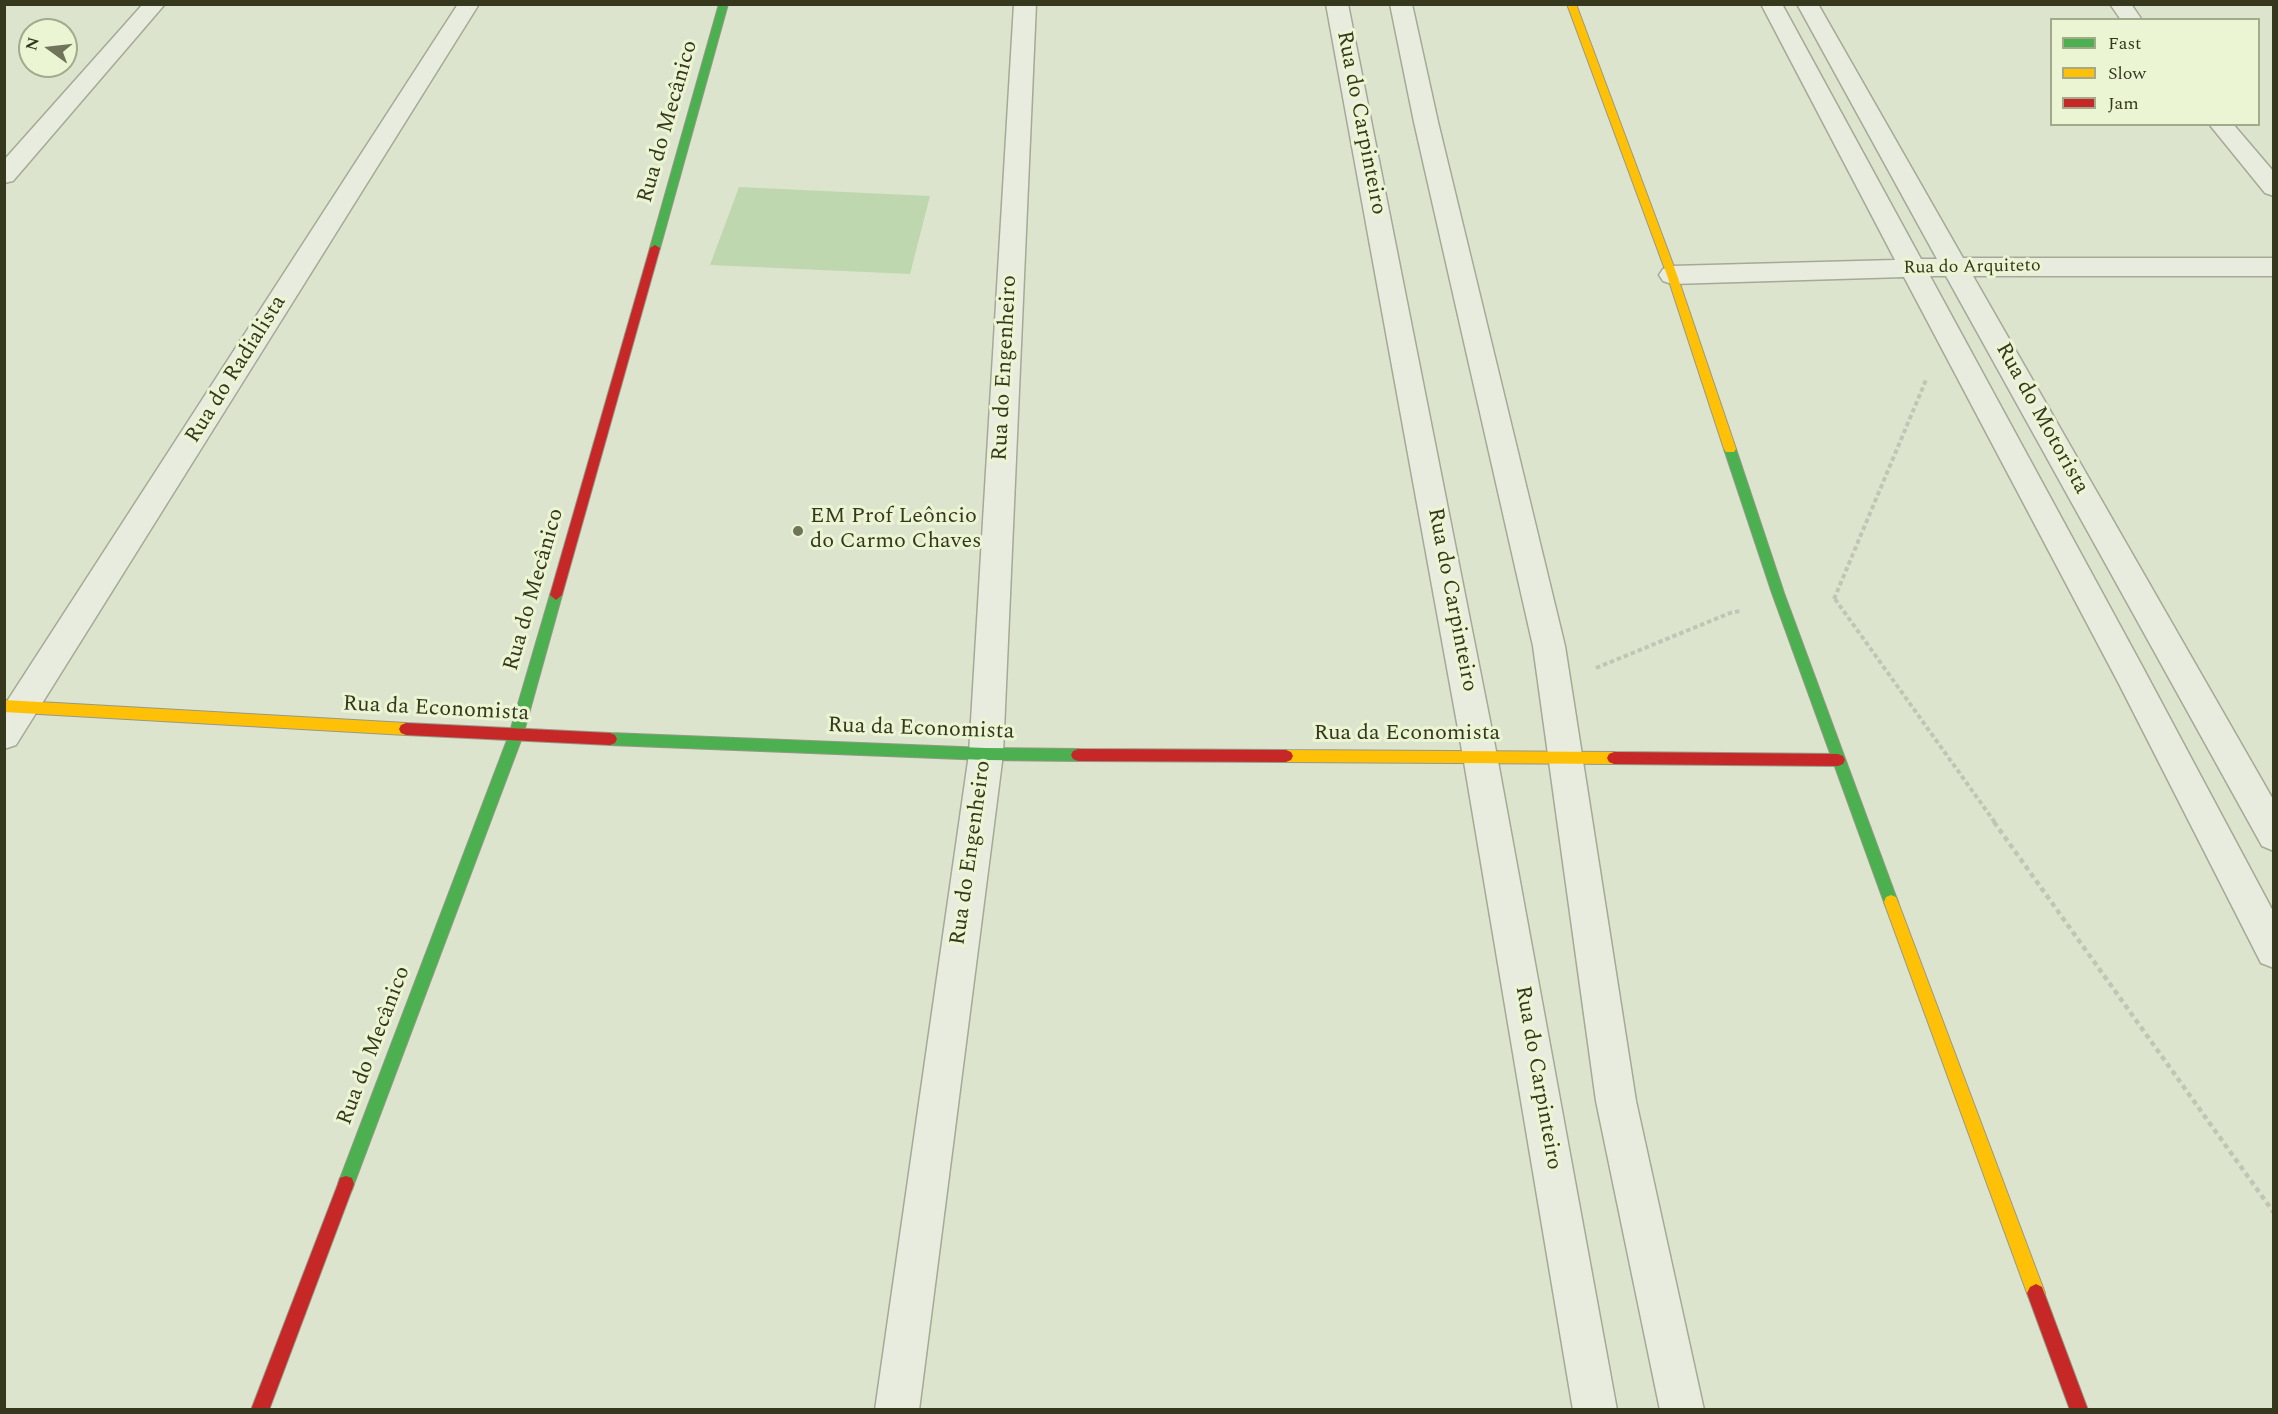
<!DOCTYPE html>
<html>
<head>
<meta charset="utf-8">
<style>
  body { margin:0 }
  #map { position:relative; width:2278px; height:1414px; overflow:hidden; background:#dde4cd; font-family:Spectral,serif }
  canvas { display:block }
  .frame { position:absolute; inset:0; border:6px solid #36381e; pointer-events:none }
  .legend { position:absolute; left:2050px; top:18px; width:210px; height:108px; box-sizing:border-box; background:#ebf5d3; border:2px solid #a3a98b; margin:0; padding:8px 10px; list-style:none; font-size:18px; color:#36381e }
  .legend li { display:flex; align-items:center; gap:12px; height:30px }
  .legend b { width:30px; border:2px solid #a3a98b }
  .north { position:absolute; left:18px; top:18px; width:60px; height:60px; box-sizing:border-box; background:#ebf5d3; border:2px solid #a3a98b; border-radius:50%; rotate:285deg; font-size:16px; font-weight:700; line-height:24px; text-align:center; color:#36381e }
  .north::after { content:''; display:block; margin:auto; width:21px; height:27px; background:#70745b; clip-path:polygon(50% 0,100% 100%,50% 72%,0 100%) }
</style>
</head>
<body>
<div id="map">
<canvas width="2278" height="1414"></canvas>
<div class="frame"></div>
<ul class="legend">
<li><b style="height:8px;background:#4caf50"></b>Fast</li>
<li><b style="height:8px;background:#ffc107"></b>Slow</li>
<li><b style="height:8px;background:#c62828"></b>Jam</li>
</ul>
<div class="north">N</div>
</div>
<script>
const g = document.querySelector('canvas').getContext('2d');
g.lineJoin = 'round';
function fillPath(path, color) {
  g.fillStyle = color;
  g.fill(path, 'evenodd');
}
function shape(rows) {
  const path = new Path2D();
  for (const r of rows) {
    path.moveTo(r[0], r[1]);
    for (let i = 2; i < r.length; i += 2) path.lineTo(r[i], r[i + 1]);
  }
  return path;
}
function strokePath(path, color, width, dash) {
  g.strokeStyle = color;
  g.lineWidth = width;
  g.lineCap = dash ? 'butt' : 'round';
  g.setLineDash(dash || []);
  g.stroke(path);
}
function write(font, color, halo, rows, align = 'center') {
  g.font = font + ' Spectral,serif';
  g.lineWidth = 6;
  g.setLineDash([]);
  g.textBaseline = 'middle';
  g.strokeStyle = halo;
  g.fillStyle = color;
  for (const [text, x, y, turn = 0] of rows) {
    g.save();
    g.translate(x, y);
    g.rotate((+turn || 0) * Math.PI / 180);
    g.textAlign = isNaN(turn) ? turn : align;
    if (halo) g.strokeText(text, 0, 0);
    g.fillText(text, 0, 0);
    g.restore();
  }
}
fillPath(shape([
  [739,187,930,196,910,274,710,265]
]), '#bfd7af');
const street = shape([
  [143,4,165,4,13,181,4,183,4,160,143,4],
  [458,4,479,4,16,745,4,749,4,706,458,4],
  [1014,4,1036,4,1003,754,919,1410,875,1410,969,754,1014,4],
  [1326,4,1348,4,1497,756,1617,1410,1573,1410,1463,756,1326,4],
  [1390,4,1412,4,1438,122,1565,646,1636,1101,1704,1410,1660,1410,1596,1101,1533,646,1414,122,1390,4],
  [1761,4,1782,4,1921,259,1937,259,1797,4,1818,4,1963,258,2274,258,2274,276,1973,276,2274,801,2274,851,2262,846,1946,276,1930,276,2141,664,2274,913,2274,968,2261,963,2119,684,1904,277,1672,284,1663,281,1659,275,1663,269,1672,266,1895,260,1761,4],
  [2110,4,2131,4,2142,20,2121,20,2110,4],
  [2209,124,2233,124,2274,172,2274,196,2265,193,2209,124]
]);
const fast = shape([
  [719,4,728,4,660,248,655,251,650,248,719,4],
  [1730,445,1736,449,1784,593,1898,902,1896,907,1891,909,1886,907,1884,902,1772,593,1724,449,1730,445],
  [556,590,562,595,523,735,354,1184,352,1190,346,1192,340,1190,338,1184,509,735,550,595,556,590],
  [610,733,986,748,1078,749,1083,751,1085,755,1083,759,1078,761,986,760,610,745,605,743,603,739,605,735,610,733]
]);
const slow = shape([
  [1567,4,1576,4,1677,275,1736,449,1734,452,1726,452,1724,449,1667,275,1567,4],
  [4,700,406,723,411,725,413,729,411,733,406,735,4,712,4,700],
  [1286,750,1614,752,1619,754,1621,758,1619,762,1614,764,1286,762,1281,760,1279,756,1281,752,1286,750],
  [1891,895,1896,897,1898,902,2045,1293,2042,1299,2036,1302,2030,1299,2027,1293,1884,902,1886,897,1891,895]
]);
const jam = shape([
  [655,245,660,248,562,595,556,600,550,595,650,248,655,245],
  [406,723,610,733,615,735,617,739,615,743,610,745,406,735,401,733,399,729,401,725,406,723],
  [1078,749,1286,750,1291,752,1293,756,1291,760,1286,762,1078,761,1073,759,1071,755,1073,751,1078,749],
  [1614,752,1838,754,1843,756,1845,760,1843,764,1838,766,1614,764,1609,762,1607,758,1609,754,1614,752],
  [346,1176,352,1178,354,1184,269,1410,251,1410,338,1184,340,1178,346,1176],
  [2036,1284,2042,1287,2088,1410,2070,1410,2027,1293,2030,1287,2036,1284]
]);
strokePath(street, '#a5a996', 3);
strokePath(fast, '#959986', 2);
strokePath(slow, '#959986', 2);
strokePath(jam, '#959986', 2);
strokePath(shape([
  [1834,599,1926,380],
  [1835,599,1996,824],
  [1596,668,1730,613,1740,611]
]), '#c1c5b5', 4, [4.5, 3]);
strokePath(shape([
  [1994,822,2274,1213]
]), '#c1c5b5', 4.5, [5, 4]);
fillPath(street, '#e8ecde');
fillPath(fast, '#4caf50');
fillPath(slow, '#ffc107');
fillPath(jam, '#c62828');
for (const [x, y, r, color] of [
  [798,531,6,"#70745b"]
]) {
  const dot = new Path2D();
  dot.arc(x, y, r, 0, 2 * Math.PI);
  g.fillStyle = color;
  g.fill(dot);
  strokePath(dot, '#ebf5d3', 2);
}
write('18px', '#36381e', '#ebf5d3', [
  ["Rua do Arquiteto",1972,268,-1]
]);
write('22px', '#36381e', '#ebf5d3', [
  ["Rua do Mecânico",669,122,-74],
  ["Rua do Carpinteiro",1360,123,79],
  ["Rua do Engenheiro",1006,368,-87],
  ["Rua do Radialista",237,370,-58],
  ["Rua do Motorista",2041,419,61],
  ["Rua do Mecânico",535,590,-74],
  ["Rua do Carpinteiro",1451,600,79],
  ["Rua da Economista",436,710,3],
  ["Rua da Economista",921,730,2],
  ["Rua da Economista",1407,735],
  ["Rua do Engenheiro",972,853,-82],
  ["Rua do Mecânico",375,1046,-69],
  ["Rua do Carpinteiro",1537,1078,80]
]);
write('22px', '#36381e', '#ebf5d3', [
  ["EM Prof Leôncio",810,518],
  ["do Carmo Chaves",810,543]
], 'left');
</script>
</body>
</html>
